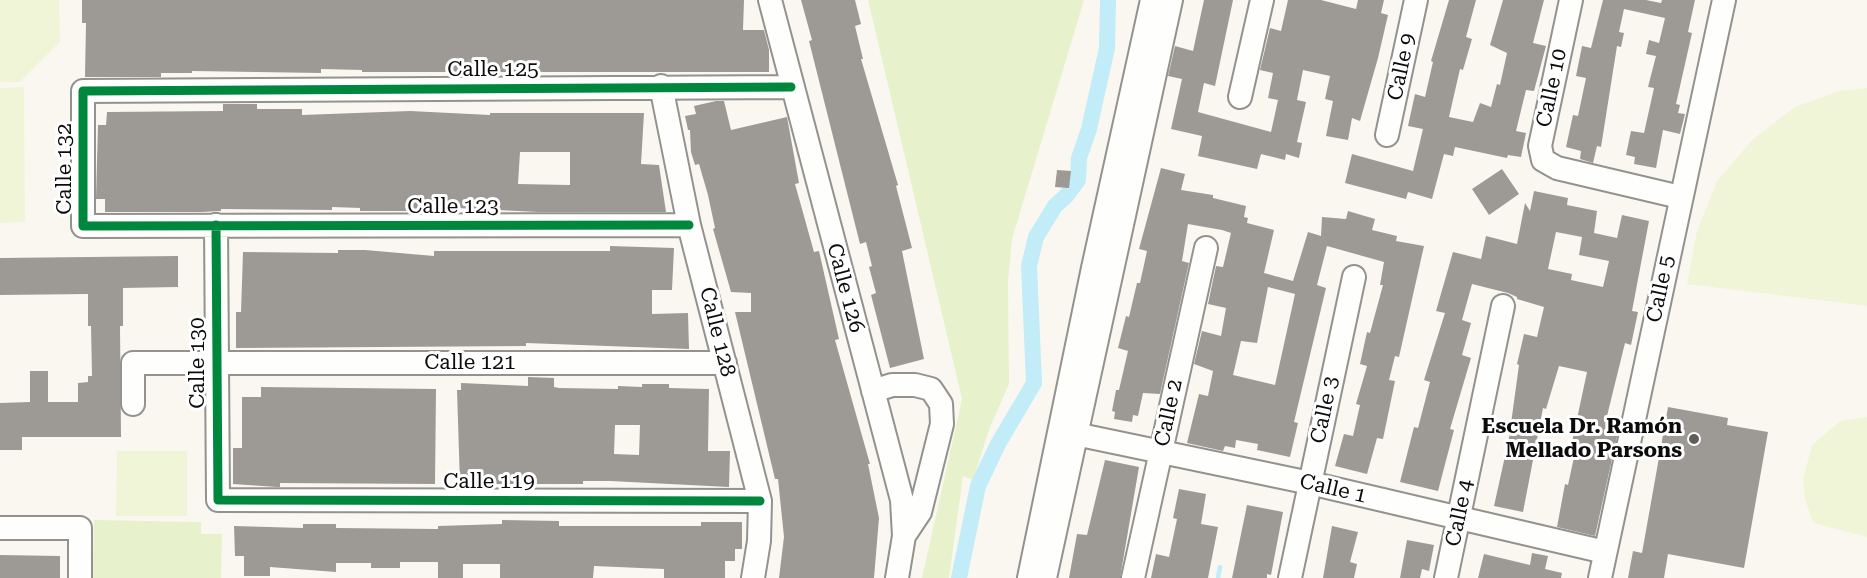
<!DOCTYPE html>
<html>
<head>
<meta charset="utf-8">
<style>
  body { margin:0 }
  canvas { display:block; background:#faf7f0 }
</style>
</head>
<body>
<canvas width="1867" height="578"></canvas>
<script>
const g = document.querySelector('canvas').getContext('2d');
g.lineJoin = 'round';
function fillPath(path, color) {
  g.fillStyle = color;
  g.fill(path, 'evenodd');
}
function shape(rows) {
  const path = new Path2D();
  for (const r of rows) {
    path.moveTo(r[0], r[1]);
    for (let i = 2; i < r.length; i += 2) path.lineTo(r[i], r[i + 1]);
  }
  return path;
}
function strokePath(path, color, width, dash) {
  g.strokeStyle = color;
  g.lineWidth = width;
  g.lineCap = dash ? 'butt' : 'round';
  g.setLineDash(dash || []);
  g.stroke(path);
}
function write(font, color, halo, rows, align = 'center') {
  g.font = font + ' "Roboto Serif",serif';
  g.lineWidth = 6;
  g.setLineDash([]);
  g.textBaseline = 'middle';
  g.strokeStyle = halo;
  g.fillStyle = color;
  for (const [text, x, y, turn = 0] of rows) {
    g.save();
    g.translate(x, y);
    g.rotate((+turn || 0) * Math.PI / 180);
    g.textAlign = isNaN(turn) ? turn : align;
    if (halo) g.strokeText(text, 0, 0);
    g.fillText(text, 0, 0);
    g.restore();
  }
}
fillPath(shape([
  [868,0,1084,0,1012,239,1008,282,1009,384,990,427,973,480,963,476,949,578,922,578,962,399],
  [94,520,201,522,201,534,222,534,221,578,93,578]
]), '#e7f2cd');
fillPath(shape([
  [0,0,59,0,60,42,20,82,0,82],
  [24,87,25,222,0,223,0,88],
  [1867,88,1867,306,1687,284,1697,231,1717,181,1753,139,1795,107,1839,91],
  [1867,417,1867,537,1813,523,1805,499,1803,479,1812,445,1840,421],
  [117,451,187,451,187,516,116,516]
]), '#f1f5d7');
strokePath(shape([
  [1218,578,1220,567]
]), '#c2ecf8', 4.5);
strokePath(shape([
  [959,578,978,486,998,444,1034,383,1029,266,1036,237,1055,206,1067,195,1078,180,1079,158,1089,129,1107,48,1108,0]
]), '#c2ecf8', 16);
fillPath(shape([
  [82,0,744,0,743,30,764,30,769,50,769,72,362,72,362,70,321,69,321,73,192,71,192,73,161,73,161,77,85,77,86,23,82,23],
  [801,0,855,0,861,24,855,26,863,59,861,59,898,185,896,186,912,248,902,251,924,359,890,368,871,295,876,293,869,267,872,266,866,242,860,244,809,41,812,40],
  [1204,0,1233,0,1215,86,1204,83,1198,112,1271,132,1278,100,1268,98,1273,73,1260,70,1270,28,1281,31,1288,0,1321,0,1356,9,1358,0,1384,0,1381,13,1388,15,1378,58,1360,121,1352,118,1348,140,1326,136,1333,101,1325,99,1330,76,1303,70,1297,100,1306,102,1297,142,1302,143,1299,158,1286,154,1285,160,1261,154,1257,169,1198,156,1202,136,1171,129,1182,79,1168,76,1175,46,1193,51],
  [1449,0,1476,0,1466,37,1472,39,1463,70,1460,69,1449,117,1473,122,1480,103,1491,107,1497,84,1500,85,1507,53,1490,45,1503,0,1544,0,1533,43,1546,46,1534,91,1526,90,1516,131,1526,133,1521,157,1508,155,1507,158,1455,147,1453,156,1444,154,1432,199,1408,192,1406,199,1345,183,1352,154,1413,171,1423,129,1408,126,1415,94,1425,97,1433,62,1431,61],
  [1603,0,1646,0,1661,3,1662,0,1695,0,1688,32,1692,33,1676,104,1680,105,1678,113,1685,114,1680,134,1663,130,1656,168,1634,164,1635,157,1626,155,1631,131,1644,133,1654,88,1648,87,1656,56,1646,54,1649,40,1659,43,1665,18,1624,9,1619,32,1624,33,1621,47,1617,46,1601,147,1597,146,1593,163,1580,159,1581,151,1566,147,1573,115,1578,116,1586,78,1576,76,1582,46,1591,48],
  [716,101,724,101,731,130,787,117,799,183,795,184,814,252,819,251,839,339,835,340,870,464,868,464,879,518,874,578,779,578,784,537,778,479,775,479,735,312,751,312,751,293,731,292,713,229,715,228,708,195,699,164,695,165,691,152,690,130,688,130,685,116,696,114,694,106],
  [223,104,257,104,257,109,302,109,302,115,410,111,490,115,490,113,644,113,641,164,659,165,666,212,538,212,457,208,457,211,360,211,360,208,332,207,332,210,221,209,221,211,201,212,105,212,105,199,96,199,97,161,98,125,106,125,107,112,223,111],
  [520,152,570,152,570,185,518,184],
  [1161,168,1185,174,1181,190,1213,195,1213,198,1246,206,1244,217,1248,218,1247,223,1274,230,1264,273,1293,281,1308,232,1321,236,1322,217,1346,219,1348,211,1375,219,1372,230,1397,236,1396,241,1424,246,1399,357,1395,356,1389,380,1395,381,1383,439,1377,438,1367,474,1335,466,1344,434,1353,436,1360,405,1356,404,1367,366,1360,364,1367,332,1370,333,1383,285,1380,285,1384,262,1327,246,1317,285,1326,288,1294,422,1298,423,1290,457,1257,450,1258,444,1236,440,1235,448,1225,446,1223,451,1187,443,1199,394,1208,396,1213,371,1194,364,1202,331,1221,336,1226,308,1208,304,1216,266,1223,267,1231,233,1222,230,1188,224,1182,261,1189,263,1160,394,1143,393,1138,416,1133,415,1132,422,1114,419,1115,412,1112,411,1116,390,1119,390,1128,351,1118,348,1126,316,1129,317,1137,283,1140,283,1147,251,1139,249],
  [1268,287,1295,294,1275,385,1233,375,1241,341,1257,343],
  [1502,169,1519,194,1489,215,1472,189],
  [1057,170,1071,171,1069,188,1055,187],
  [1534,191,1568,198,1567,205,1597,211,1594,233,1617,238,1622,215,1649,221,1632,311,1638,312,1631,345,1625,343,1606,420,1620,423,1595,536,1557,527,1565,484,1568,485,1576,448,1571,447,1587,372,1559,366,1546,409,1543,408,1523,512,1494,506,1509,438,1519,365,1517,364,1524,334,1537,337,1544,307,1517,299,1517,297,1508,293,1472,284,1462,320,1471,323,1462,355,1471,358,1450,429,1454,430,1438,491,1400,482,1414,427,1418,428,1430,382,1424,380,1445,313,1436,311,1453,252,1481,259,1486,236,1517,244,1525,203,1530,211],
  [1556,232,1582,237,1579,255,1609,261,1603,287,1571,280,1572,274,1548,269],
  [610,246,674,248,672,290,652,290,652,314,688,313,689,349,526,343,526,346,236,348,236,312,241,312,243,252,338,253,338,250,365,250,434,256,434,251,610,251],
  [178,256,178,287,123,288,123,326,120,326,121,437,22,437,22,450,0,450,0,403,30,402,30,371,48,371,48,402,78,402,78,383,88,382,88,376,92,376,91,326,88,326,88,294,0,295,0,258],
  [528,377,554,378,554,387,559,388,618,389,618,386,642,387,642,384,669,384,669,388,709,389,708,451,730,451,729,487,610,481,583,481,583,484,460,484,457,390,461,390,461,383,528,386],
  [615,425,640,425,639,455,614,454],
  [261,387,436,389,435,484,280,483,280,487,277,487,233,484,233,448,242,448,242,397,261,397],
  [1668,407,1728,418,1727,425,1768,432,1744,568,1668,554,1664,578,1628,578,1633,551,1642,553],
  [1105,460,1139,467,1120,578,1069,578,1077,534,1087,535],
  [1179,489,1206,494,1201,524,1218,527,1208,578,1151,578,1156,554,1169,557,1177,519,1173,518],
  [1247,505,1283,512,1271,575,1267,574,1267,578,1232,578],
  [502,520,559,521,559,526,701,526,701,522,742,522,742,549,735,549,735,561,725,561,725,578,664,578,664,569,594,566,593,578,500,578,500,564,463,564,463,578,438,578,438,562,400,562,400,568,371,568,371,563,336,563,336,572,270,567,270,576,244,576,244,556,235,556,234,526,303,528,303,524,336,524,336,528,438,529,438,526,502,524],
  [1332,526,1358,532,1350,562,1357,564,1354,578,1323,578],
  [1407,540,1434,545,1429,571,1422,569,1420,578,1400,578],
  [1532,553,1548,556,1545,569,1562,573,1561,578,1478,578,1484,554,1530,565],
  [0,555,60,556,60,578,0,578]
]), '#9d9a96');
const minor = shape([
  [770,0,902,500,904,536,897,578],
  [1571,0,1540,146,1543,160,1557,168,1680,197],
  [661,86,689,225,760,501,759,541,753,578],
  [1240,97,1262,0],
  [1387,135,1416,0],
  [216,225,218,500,760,501],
  [689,225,83,226,83,91,791,87],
  [873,391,892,385,915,385,931,389,941,404,942,424,920,512,904,536],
  [133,404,133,363,725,363],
  [1061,431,1310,483,1605,552],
  [0,528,80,528,80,578],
  [1029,578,1093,268,1152,0],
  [1045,578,1171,0],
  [1133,578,1206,248],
  [1290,578,1354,277],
  [1446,578,1503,306],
  [1600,578,1724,0]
]);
strokePath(minor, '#93928f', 26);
strokePath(minor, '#fefefd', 22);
strokePath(shape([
  [216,225,218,500,760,501],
  [689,225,83,226,83,91,791,87]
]), '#00873e', 9);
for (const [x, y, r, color] of [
  [1694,439,6,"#5f5e5c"]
]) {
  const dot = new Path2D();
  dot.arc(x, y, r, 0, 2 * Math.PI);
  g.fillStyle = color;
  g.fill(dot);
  strokePath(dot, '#fff', 2);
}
write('21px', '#0c0c0c', '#fff', [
  ["Calle 9",1402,67,-78],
  ["Calle 125",493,70],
  ["Calle 10",1552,88,-78],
  ["Calle 132",65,169,-90],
  ["Calle 123",453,207],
  ["Calle 126",845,288,75],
  ["Calle 5",1661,289,-78],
  ["Calle 128",717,332,76],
  ["Calle 130",198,363,-90],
  ["Calle 121",470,363],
  ["Calle 3",1325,410,-78],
  ["Calle 2",1169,413,-78],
  ["Calle 119",489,482],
  ["Calle 1",1333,489,13],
  ["Calle 4",1460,513,-78]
]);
write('bold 21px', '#0c0c0c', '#fff', [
  ["Escuela Dr. Ramón",1682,427],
  ["Mellado Parsons",1682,451]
], 'right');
</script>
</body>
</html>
